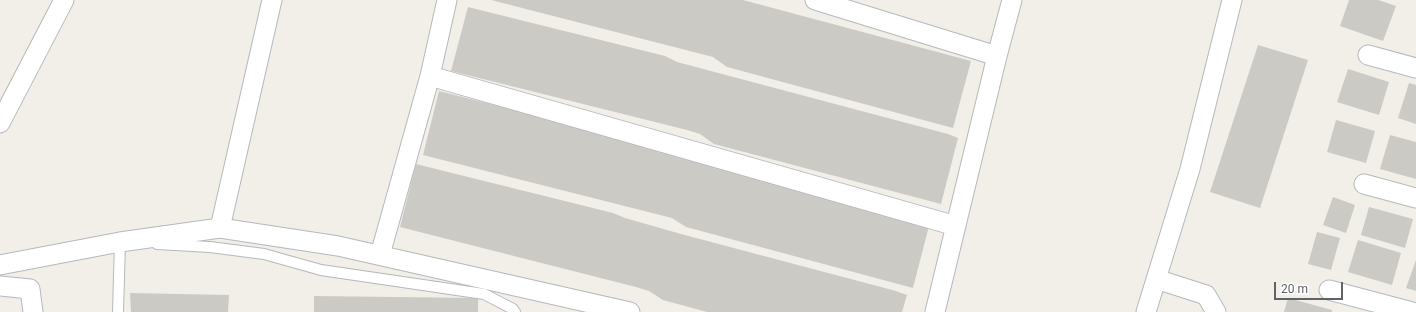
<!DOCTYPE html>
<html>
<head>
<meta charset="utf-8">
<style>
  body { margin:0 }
  #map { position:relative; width:1416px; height:312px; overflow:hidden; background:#f1efe8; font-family:Roboto,sans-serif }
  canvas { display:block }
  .scale { position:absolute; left:1274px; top:282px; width:69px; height:18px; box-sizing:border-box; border:2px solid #5f6368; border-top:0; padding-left:5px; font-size:12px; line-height:14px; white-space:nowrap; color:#5f6368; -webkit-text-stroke:3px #fff; paint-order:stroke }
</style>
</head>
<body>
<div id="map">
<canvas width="1416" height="312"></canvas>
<div class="scale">20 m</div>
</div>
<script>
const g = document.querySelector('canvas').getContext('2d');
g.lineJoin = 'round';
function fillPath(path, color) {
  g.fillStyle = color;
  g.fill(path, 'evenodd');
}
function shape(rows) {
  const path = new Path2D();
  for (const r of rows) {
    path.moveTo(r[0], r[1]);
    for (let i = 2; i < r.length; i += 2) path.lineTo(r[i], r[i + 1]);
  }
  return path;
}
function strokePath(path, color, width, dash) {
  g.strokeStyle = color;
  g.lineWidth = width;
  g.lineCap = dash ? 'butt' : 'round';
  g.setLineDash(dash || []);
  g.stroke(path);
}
fillPath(shape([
  [491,0,743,0,971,61,953,128,727,67,713,57],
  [1349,0,1378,0,1396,6,1383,41,1340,26],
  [468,7,665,56,677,62,948,134,958,138,941,204,714,144,700,134,687,130,451,71],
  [1258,45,1308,60,1260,208,1210,192],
  [1348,69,1389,82,1379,115,1337,102],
  [1409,83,1416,85,1416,124,1398,118],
  [439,91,574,125,930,222,913,288,686,227,672,218,423,155],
  [1336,120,1375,131,1366,163,1327,152],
  [1390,135,1416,142,1416,179,1380,169],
  [416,164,613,213,625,218,681,234,896,291,907,295,902,312,707,312,663,300,649,291,636,287,400,227],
  [1333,197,1355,205,1346,233,1323,225],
  [1369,207,1413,219,1405,248,1361,235],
  [1317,232,1340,238,1331,270,1308,264],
  [1358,240,1401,253,1392,285,1348,272],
  [1416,260,1416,291,1406,288],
  [130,293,229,295,228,312,131,312],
  [314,296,478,298,478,312,314,312],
  [1288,298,1332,310,1332,312,1284,312]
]), '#cccac5');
const lane = shape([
  [157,244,210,247,264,254,321,270,484,294,513,309,515,312],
  [118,312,120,242,123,242]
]);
const street = shape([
  [815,0,997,56],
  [1368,55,1416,68],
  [430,76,956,226],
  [0,123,64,0],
  [1364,184,1416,198],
  [220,228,272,0],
  [380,255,430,76,447,0],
  [0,265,120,242,220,228,338,246,630,312],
  [1156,279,1206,295,1216,312],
  [0,286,30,289,33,312],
  [1329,290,1412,312],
  [935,312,997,56,1012,0],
  [1146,312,1190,169,1232,0]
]);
strokePath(lane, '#b5b8bc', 12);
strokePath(street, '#b5b8bc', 21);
strokePath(lane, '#fff', 10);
strokePath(street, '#fff', 19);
</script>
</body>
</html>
